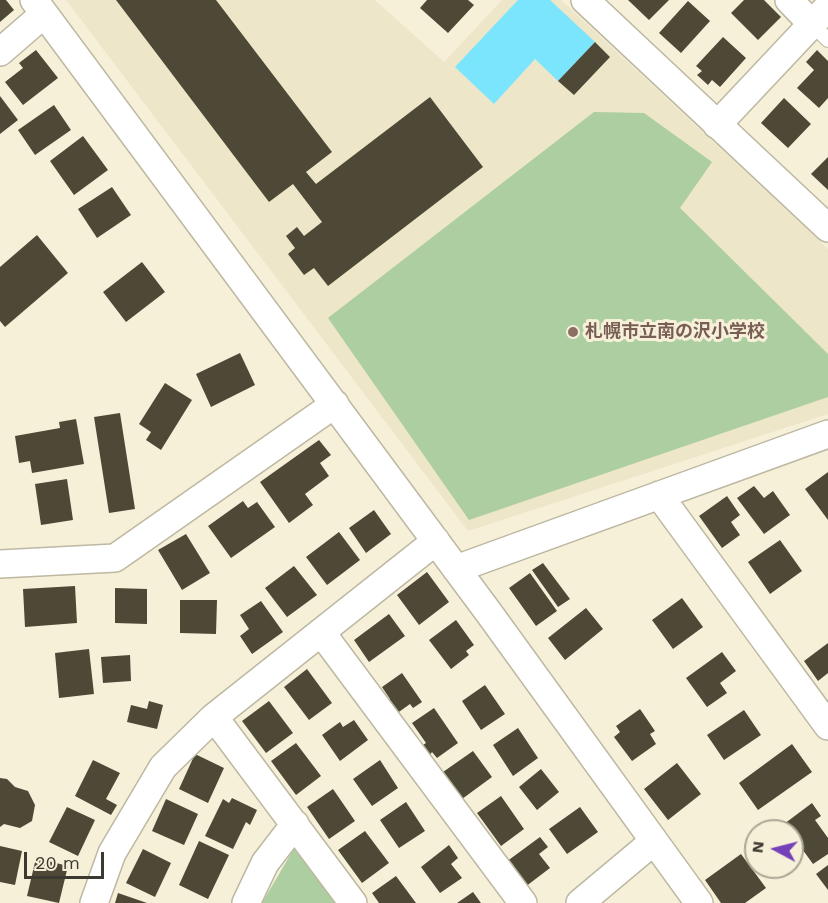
<!DOCTYPE html>
<html>
<head>
<meta charset="utf-8">
<style>
  body { margin:0 }
  #map { position:relative; width:828px; height:903px; overflow:hidden; background:#f6f0d9; font-family:"Work Sans",sans-serif }
  canvas { display:block }
  .north { position:absolute; left:744px; top:819px; width:60px; height:60px; box-sizing:border-box; background:#f6f0d9; border:2px solid #aba795; border-radius:50%; rotate:277deg; font-size:16px; font-weight:700; line-height:24px; text-align:center; color:#3b3930 }
  .north::after { content:''; display:block; margin:auto; width:21px; height:27px; background:#7541b8; clip-path:polygon(50% 0,100% 100%,50% 72%,0 100%) }
  .scale { position:absolute; left:24px; top:852px; width:80px; height:27px; box-sizing:border-box; border:3px solid #3b3930; border-top:0; padding-left:8px; font-size:18px; line-height:21px; white-space:nowrap; color:#3b3930; -webkit-text-stroke:4px #f6f0d9; paint-order:stroke }
</style>
</head>
<body>
<div id="map">
<canvas width="828" height="903"></canvas>
<div class="north">N</div>
<div class="scale">20 m</div>
</div>
<script>
const g = document.querySelector('canvas').getContext('2d');
g.lineJoin = 'round';
function fillPath(path, color) {
  g.fillStyle = color;
  g.fill(path, 'evenodd');
}
function shape(rows) {
  const path = new Path2D();
  for (const r of rows) {
    path.moveTo(r[0], r[1]);
    for (let i = 2; i < r.length; i += 2) path.lineTo(r[i], r[i + 1]);
  }
  return path;
}
function strokePath(path, color, width, dash) {
  g.strokeStyle = color;
  g.lineWidth = width;
  g.lineCap = dash ? 'butt' : 'round';
  g.setLineDash(dash || []);
  g.stroke(path);
}
function write(font, color, halo, rows, align = 'center') {
  g.font = font + ' "Work Sans","Noto Sans JP",sans-serif';
  g.lineWidth = 6;
  g.setLineDash([]);
  g.textBaseline = 'middle';
  g.strokeStyle = halo;
  g.fillStyle = color;
  for (const [text, x, y, turn = 0] of rows) {
    g.save();
    g.translate(x, y);
    g.rotate((+turn || 0) * Math.PI / 180);
    g.textAlign = isNaN(turn) ? turn : align;
    if (halo) g.strokeText(text, 0, 0);
    g.fillText(text, 0, 0);
    g.restore();
  }
}
fillPath(shape([
  [66,0,375,0,444,62,502,0,561,0,828,249,828,414,468,531]
]), '#ede6c8');
fillPath(shape([
  [594,112,644,113,712,162,680,208,828,354,828,397,469,520,328,318],
  [296,845,338,903,262,903]
]), '#accea0');
fillPath(shape([
  [518,0,550,0,595,42,558,81,535,59,494,104,455,67]
]), '#7be5fe');
fillPath(shape([
  [0,0,6,0,14,10,0,22],
  [116,0,216,0,332,152,306,172,316,184,430,97,483,167,328,286,314,268,304,275,288,254,295,248,286,236,297,227,304,236,322,222,293,184,269,202],
  [427,0,468,0,474,5,448,33,420,8],
  [628,0,669,0,649,20],
  [744,0,764,0,781,17,758,40,731,13],
  [688,1,710,21,681,53,659,33],
  [723,37,746,58,720,87,712,80,708,85,697,75,702,71,696,66],
  [595,42,610,57,574,95,558,81],
  [36,50,58,78,23,105,5,82,23,68,19,63],
  [817,50,828,61,828,98,819,108,797,88,814,70,806,62],
  [0,96,18,120,0,134],
  [784,98,811,124,788,148,761,123],
  [54,105,71,130,35,155,18,130],
  [83,136,108,170,74,195,50,161],
  [828,157,828,190,811,174],
  [112,187,131,215,97,238,78,209],
  [37,235,68,273,5,327,0,321,0,267],
  [142,262,165,292,126,322,103,292],
  [240,353,255,385,211,407,196,374],
  [165,383,192,400,161,450,146,440,151,432,139,424],
  [120,413,135,509,109,513,94,417],
  [76,419,84,464,32,473,30,461,19,463,15,436,60,428,59,422],
  [319,440,331,455,320,463,329,476,305,494,313,505,289,523,260,482],
  [828,472,828,520,805,489],
  [67,479,73,520,41,525,35,484],
  [754,486,764,498,773,491,790,515,764,534,737,498],
  [727,496,740,515,731,522,740,535,722,548,699,516],
  [243,501,248,508,257,502,275,527,231,558,208,526],
  [374,510,391,534,366,553,349,528],
  [339,532,360,560,327,585,306,557],
  [186,534,210,573,182,590,158,550],
  [780,540,802,571,770,594,748,562],
  [543,563,570,599,558,607,532,570],
  [294,566,317,595,287,617,265,588],
  [427,572,449,602,419,625,397,595],
  [530,573,557,611,536,626,509,588],
  [75,586,77,623,25,627,23,589],
  [115,588,147,589,147,624,115,623],
  [682,598,703,627,673,649,652,620],
  [180,600,217,600,216,634,180,633],
  [261,601,283,632,252,654,240,636,249,629,240,615],
  [586,608,603,629,565,660,548,638],
  [389,614,405,636,369,662,354,640],
  [456,620,474,645,466,651,469,655,451,669,429,640],
  [828,643,828,673,818,681,804,661],
  [89,649,94,694,59,698,55,653],
  [722,652,736,671,720,683,727,693,707,707,686,678],
  [130,655,131,681,103,683,101,657],
  [307,669,332,703,309,720,284,687],
  [402,673,422,702,413,708,410,704,396,714,387,701,390,699,382,687],
  [485,685,505,714,481,730,462,701],
  [149,701,163,705,157,729,127,722,131,705,147,709],
  [269,701,293,733,266,753,242,721],
  [434,708,458,743,437,758,432,752,428,758,420,747,426,743,412,723],
  [640,709,655,731,650,734,656,744,632,761,614,737,620,732,616,726],
  [744,710,761,735,724,760,707,735],
  [354,720,368,740,340,761,322,735,340,722,343,727],
  [518,728,538,758,513,776,493,745],
  [296,743,321,776,296,795,271,761],
  [792,744,812,772,758,810,739,783],
  [473,751,492,777,462,799,443,772],
  [195,754,224,768,208,803,179,789],
  [93,760,120,773,106,799,117,805,111,815,75,796],
  [380,760,398,788,372,806,353,779],
  [677,763,701,794,668,820,644,789],
  [541,769,559,792,537,810,519,787],
  [0,778,7,779,15,787,28,791,35,805,32,821,20,828,4,824,0,827],
  [333,789,355,821,329,839,307,807],
  [501,796,524,829,501,846,477,813],
  [232,798,257,810,250,825,246,822,233,849,205,836,223,799,229,803],
  [166,799,198,814,184,845,152,831],
  [406,802,425,831,399,848,380,820],
  [812,803,821,816,815,820,828,838,828,854,813,864,792,835,792,831,789,831,784,824],
  [67,807,95,820,78,856,49,842],
  [580,807,598,832,567,854,549,829],
  [365,831,389,863,362,883,338,850],
  [540,837,548,847,539,854,550,868,525,887,506,862],
  [199,841,229,855,208,899,179,885],
  [449,845,458,858,451,864,462,878,440,893,421,867],
  [0,846,22,851,15,885,0,882],
  [143,849,171,863,155,897,126,883],
  [741,854,766,888,745,903,721,903,705,880],
  [36,858,68,866,59,903,27,896],
  [828,865,828,890,816,874],
  [396,876,416,903,379,903,372,893],
  [473,892,481,903,457,903],
  [118,893,147,903,115,903]
]), '#4d4936');
const lane = shape([
  [812,24,828,40]
]);
const street = shape([
  [34,0,489,613,699,903],
  [585,0,828,228],
  [789,0,812,24],
  [0,52,44,14],
  [717,125,828,7],
  [659,495,828,726],
  [0,564,115,558,335,404],
  [456,569,828,434],
  [321,632,523,903],
  [214,717,353,903],
  [94,903,112,853,163,767,214,717,436,541],
  [246,903,265,863,295,824],
  [580,903,654,841]
]);
strokePath(lane, '#bdb8a2', 16);
strokePath(street, '#bdb8a2', 30);
strokePath(lane, '#fff', 14);
strokePath(street, '#fff', 27);
for (const [x, y, r, color] of [
  [573,332,6,"#8d6e63"]
]) {
  const dot = new Path2D();
  dot.arc(x, y, r, 0, 2 * Math.PI);
  g.fillStyle = color;
  g.fill(dot);
  strokePath(dot, '#f6f0d9', 2);
}
write('bold 18px', '#785e54', '#f6f0d9', [
  ["札幌市立南の沢小学校",585,332]
], 'left');
</script>
</body>
</html>
